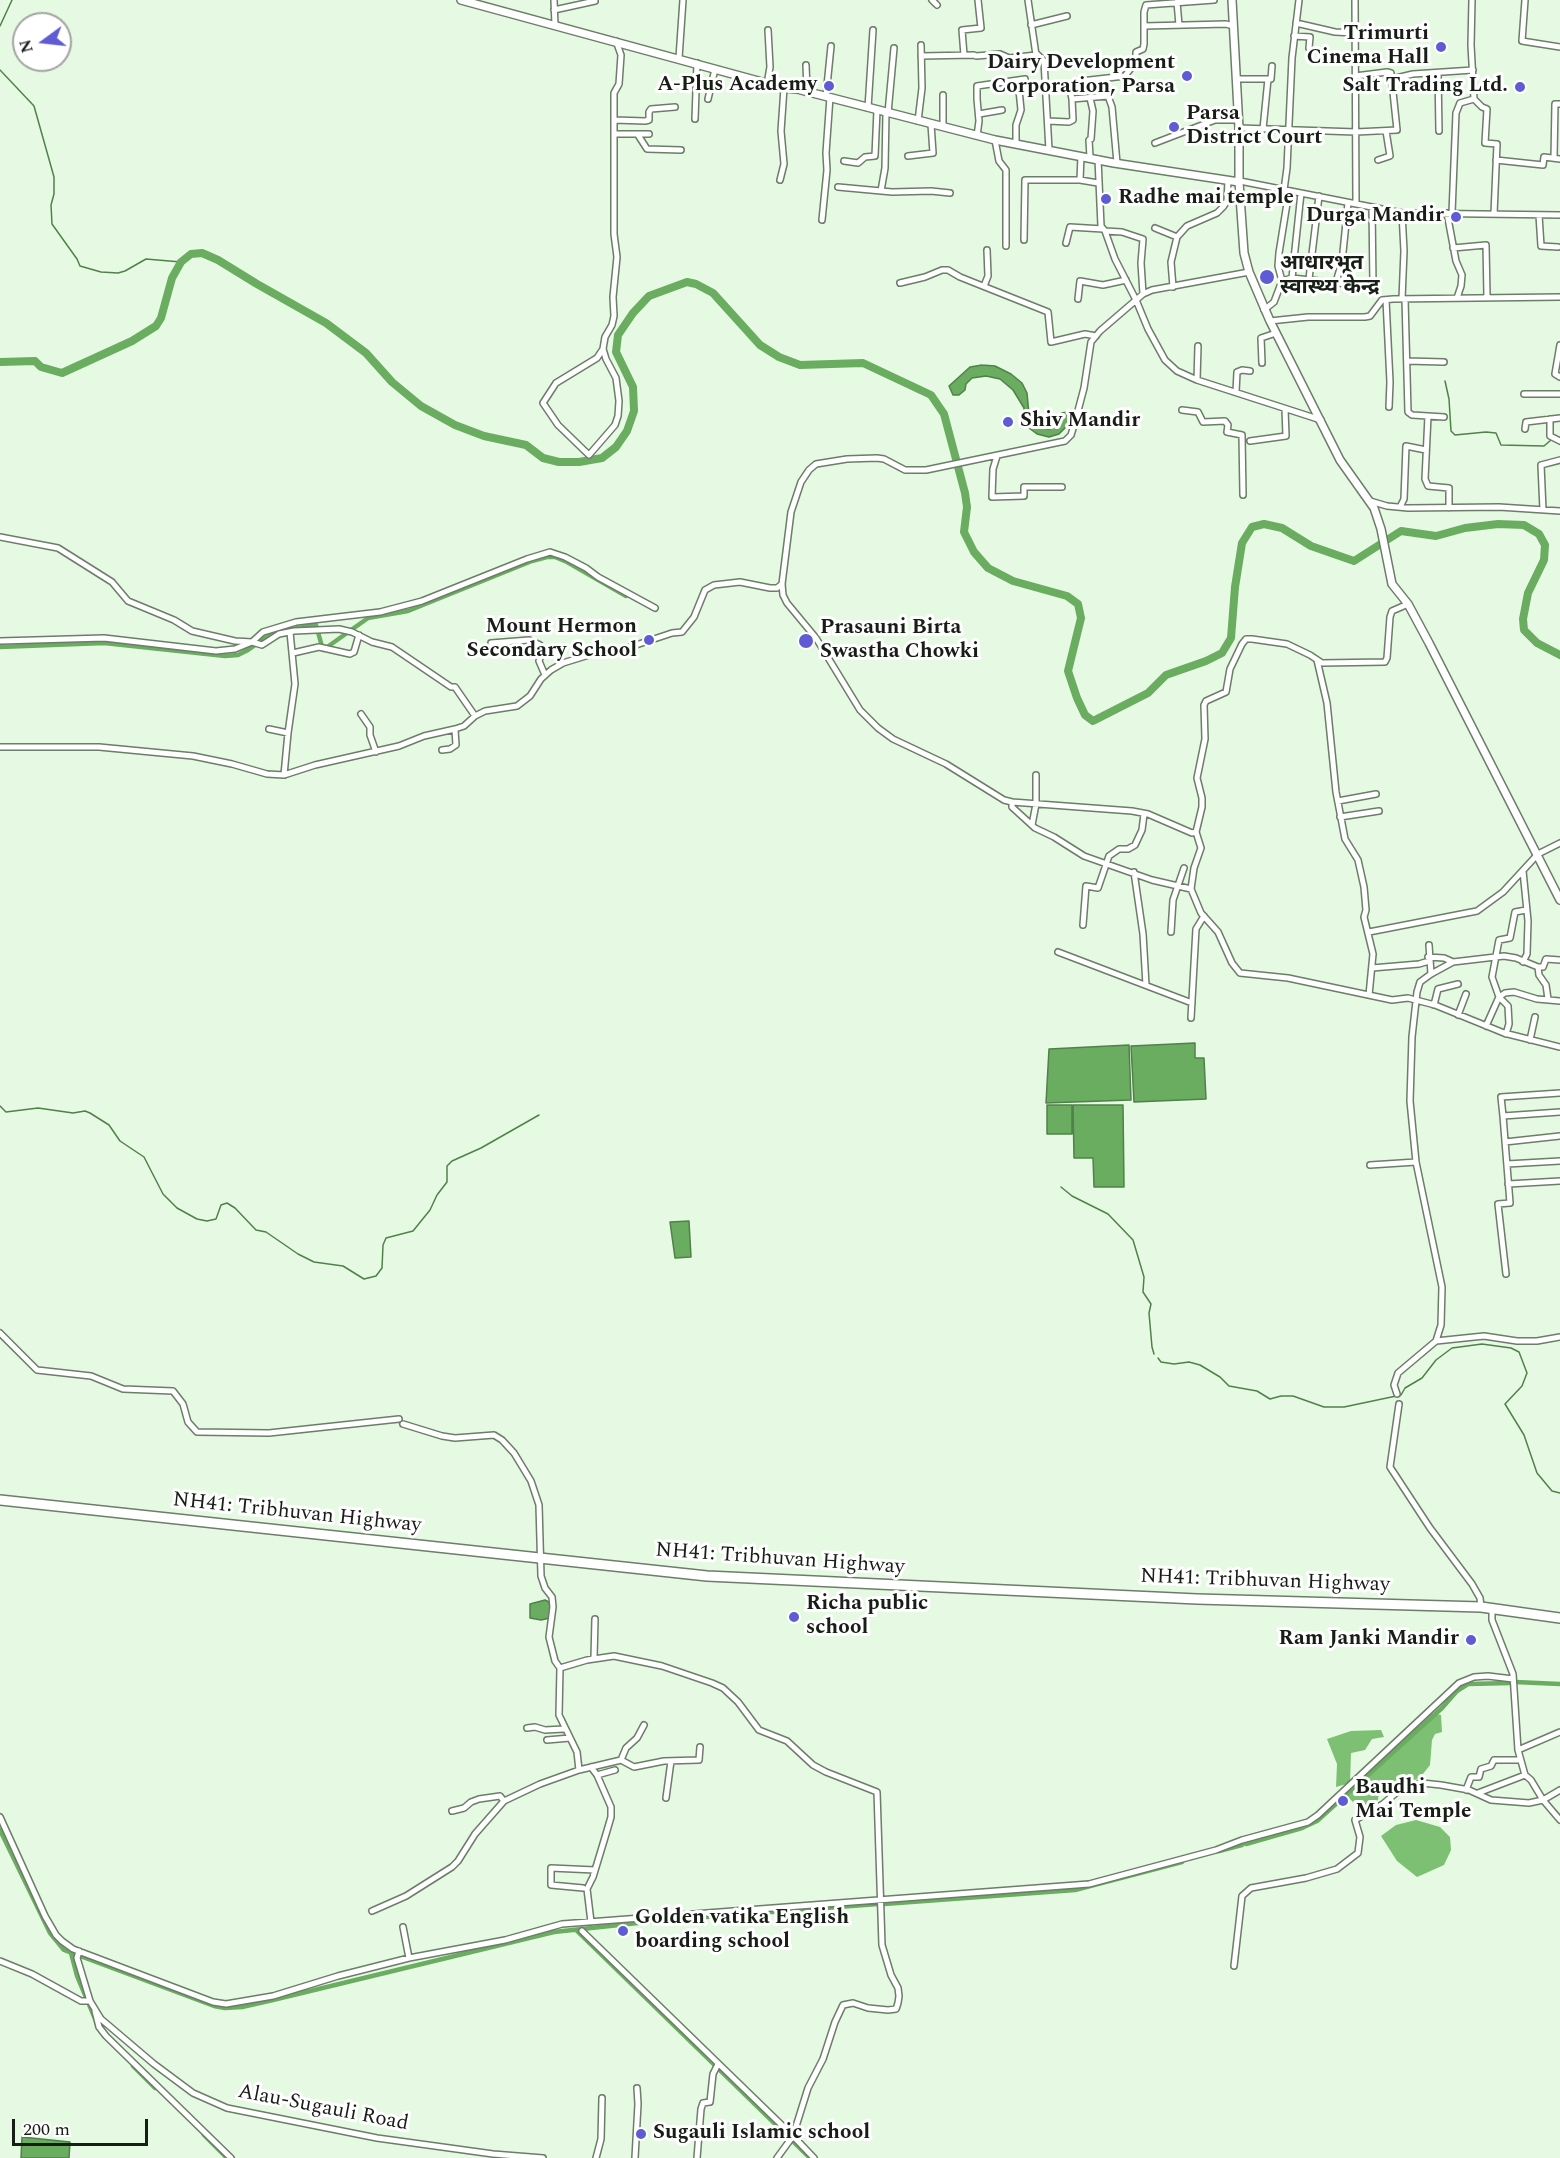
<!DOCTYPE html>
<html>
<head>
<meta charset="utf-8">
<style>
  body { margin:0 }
  #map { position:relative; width:1560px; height:2158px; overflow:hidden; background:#e6f9e3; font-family:Spectral,serif }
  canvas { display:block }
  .north { position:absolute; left:12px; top:12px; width:60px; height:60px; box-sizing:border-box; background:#fff; border:2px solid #a2a5a2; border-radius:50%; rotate:255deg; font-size:16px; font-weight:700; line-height:24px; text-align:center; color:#171e16 }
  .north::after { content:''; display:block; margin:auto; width:21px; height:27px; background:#5e5bd4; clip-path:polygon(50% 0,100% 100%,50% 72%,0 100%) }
  .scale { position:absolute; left:12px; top:2119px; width:136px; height:27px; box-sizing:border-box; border:3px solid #171e16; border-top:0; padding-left:8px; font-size:18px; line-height:21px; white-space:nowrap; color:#171e16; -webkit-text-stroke:4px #fff; paint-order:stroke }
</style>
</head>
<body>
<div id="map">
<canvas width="1560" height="2158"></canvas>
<div class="north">N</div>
<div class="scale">200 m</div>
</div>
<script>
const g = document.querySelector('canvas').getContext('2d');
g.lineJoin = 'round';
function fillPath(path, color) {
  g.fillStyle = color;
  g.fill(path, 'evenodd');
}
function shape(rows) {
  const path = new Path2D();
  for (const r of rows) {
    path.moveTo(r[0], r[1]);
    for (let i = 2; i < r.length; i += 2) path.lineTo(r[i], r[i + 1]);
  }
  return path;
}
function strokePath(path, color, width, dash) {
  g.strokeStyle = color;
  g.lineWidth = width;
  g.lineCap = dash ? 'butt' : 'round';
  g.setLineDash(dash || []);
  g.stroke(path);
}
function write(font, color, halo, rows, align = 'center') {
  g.font = font + ' Spectral,"Noto Sans Devanagari",serif';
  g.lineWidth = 6;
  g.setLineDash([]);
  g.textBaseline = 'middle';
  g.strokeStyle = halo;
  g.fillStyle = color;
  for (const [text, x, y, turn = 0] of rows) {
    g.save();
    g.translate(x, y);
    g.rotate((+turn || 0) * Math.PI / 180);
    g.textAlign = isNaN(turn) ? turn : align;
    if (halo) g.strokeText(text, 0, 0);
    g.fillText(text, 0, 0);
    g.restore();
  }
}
fillPath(shape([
  [1433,1713,1441,1715,1442,1732,1435,1734,1432,1740,1430,1765,1419,1779,1395,1783,1388,1781,1380,1786,1378,1800,1358,1811,1357,1806,1345,1794],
  [1381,1730,1384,1737,1372,1739,1365,1750,1351,1753,1350,1783,1336,1787,1337,1764,1327,1739,1351,1731],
  [1416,1820,1440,1827,1450,1837,1451,1850,1444,1865,1417,1877,1397,1861,1381,1836,1396,1825]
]), '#7dc073');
const water = shape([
  [982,365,995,366,1011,374,1022,383,1027,393,1029,414,1042,428,1049,429,1056,426,1062,413,1067,412,1070,416,1068,425,1059,434,1049,437,1037,434,1029,428,1023,415,1024,408,1013,390,1000,379,986,376,972,378,966,384,965,390,959,395,953,395,949,386,970,367,982,365],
  [1195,1043,1195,1058,1204,1058,1206,1099,1134,1102,1131,1046,1195,1043],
  [1129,1045,1131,1100,1046,1103,1049,1049,1129,1045],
  [1047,1105,1072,1105,1072,1134,1047,1134,1047,1105],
  [1073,1105,1123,1105,1124,1187,1094,1187,1093,1158,1074,1158,1073,1105],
  [689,1221,691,1257,675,1258,670,1222,689,1221],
  [545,1600,549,1602,550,1607,550,1618,541,1620,530,1618,530,1604,545,1600],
  [22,2137,70,2142,69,2158,21,2158,22,2137]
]);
fillPath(water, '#6aac60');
strokePath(water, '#51814a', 1.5);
strokePath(shape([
  [0,26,12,0],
  [0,70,34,106,54,177,54,194,51,205,52,224,77,259,80,266,101,272,118,273,125,271,146,259,181,262],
  [1445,381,1449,399,1451,431,1455,435,1486,432,1496,433,1501,445,1544,446,1551,440],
  [0,1106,6,1112,38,1108,73,1113,85,1111,90,1113,109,1125,120,1141,144,1157,163,1194,177,1208,197,1219,207,1221,216,1219,221,1205,227,1203,235,1208,256,1230,266,1232,298,1254,314,1262,343,1266,364,1279,376,1276,382,1268,383,1245,386,1238,413,1231,430,1210,437,1195,447,1182,447,1166,452,1161,481,1148,539,1115],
  [1061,1187,1072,1196,1108,1214,1133,1240,1144,1277,1143,1292,1151,1304,1149,1313,1152,1347,1154,1354],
  [1158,1358,1161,1362,1174,1364,1189,1362,1200,1365,1220,1377,1229,1386,1257,1391,1270,1399,1281,1396,1293,1396,1324,1407,1344,1407,1401,1395,1405,1388,1422,1378,1436,1360,1452,1348,1482,1344,1511,1348,1519,1352,1527,1373,1522,1386,1505,1404,1524,1435,1537,1473,1552,1491,1560,1493]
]), '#51814a', 1.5);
strokePath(shape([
  [0,647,104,643,225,656,238,655,248,650,274,632,316,625,323,650,368,618,408,611,532,561,547,557,555,557,567,562,626,596],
  [1515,1682,1560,1684],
  [0,1830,50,1933,64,1950,214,2006,225,2008,242,2007,273,2000,554,1932,666,1920,878,1904],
  [1246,1844,1302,1828,1317,1821,1442,1708,1457,1691,1468,1684,1511,1683],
  [1219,1851,1242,1845],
  [884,1904,1075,1890,1182,1862],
  [576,1930,810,2158],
  [71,1953,77,1976,98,2026],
  [133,2066,155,2088],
  [204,2135,227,2158]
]), '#6aac60', 4.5);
strokePath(shape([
  [0,362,35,361,41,367,62,373,132,341,156,326,161,318,172,278,181,262,191,254,202,253,218,260,257,284,326,323,366,353,392,382,421,406,455,425,484,436,526,445,543,458,559,462,579,462,602,458,616,447,627,431,634,411,633,387,616,352,618,335,633,313,649,296,687,282,696,284,713,293,760,345,779,357,800,365,863,363,931,395,944,414,965,493,967,507,964,532,974,552,988,568,1013,581,1067,596,1078,604,1081,618,1068,671,1077,698,1085,715,1093,721,1148,693,1166,675,1206,661,1222,653,1231,638,1235,587,1242,543,1252,527,1264,524,1282,528,1311,546,1354,561,1401,531,1436,536,1465,528,1498,524,1524,525,1539,534,1545,545,1544,560,1528,593,1523,619,1524,630,1537,643,1560,655]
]), '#6aac60', 8);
const street = shape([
  [554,0,555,25],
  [932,0,937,5],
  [1028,0,1036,55,1037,54,1044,61,1049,150],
  [1355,0,1356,204],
  [1472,0,1471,45,1474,99,1482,107,1487,109,1485,143,1497,144,1494,214],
  [1525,0,1522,41,1560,47],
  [1177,2,1179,25],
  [554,10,595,1],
  [1296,23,1335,32,1354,33],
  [1031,25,1067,16],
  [1144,26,1226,24,1233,26],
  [1294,36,1310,37,1309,48],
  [964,55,962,30,981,28,978,0],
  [921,56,974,55,976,56,1000,54,1009,58,1036,55],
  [679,58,683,0],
  [806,65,807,91],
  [1438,73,1439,131],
  [1236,79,1271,79,1272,66],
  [1392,79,1413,74,1473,70],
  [767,84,770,67,768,30],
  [943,95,943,127],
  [826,96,831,46],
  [708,99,715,69],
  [1072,99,1069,85,1081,81,1125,76,1131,68,1136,66,1136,52,1143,49,1144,44,1144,12,1146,5,1214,0],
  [868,108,873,30],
  [888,113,894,48],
  [979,114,1002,110],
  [695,119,697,63],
  [614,120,645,121,649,120,649,112,651,109,675,107],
  [918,121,922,88,921,45],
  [1048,121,1069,122,1073,120,1072,99,1108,96,1112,107,1117,163],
  [1239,128,1356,132,1397,130,1391,73,1387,72,1355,76],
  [1263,129,1268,79],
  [614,134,649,134],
  [638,135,647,149,681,150],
  [977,136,979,121,977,99,977,86,1025,79],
  [995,140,999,161,1006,170,1006,246],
  [1155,143,1215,120,1238,120],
  [1016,144,1016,125,1021,110,1018,80],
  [908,156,933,153,931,124],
  [1090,157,1089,140,1091,139,1093,111,1090,98],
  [1554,158,1555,104,1560,104],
  [1098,159,1101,226,1105,231,1115,259,1136,300,1148,329,1165,360,1177,371,1197,380,1321,420],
  [1378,160,1390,156,1386,131],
  [1496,160,1543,165,1544,157,1560,159],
  [844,161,858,163,865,157,875,156,877,110],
  [780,180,784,164,781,131,784,88],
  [1080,180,1081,156],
  [1240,181,1402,213,1560,215],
  [838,187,892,192,931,191,950,193],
  [1284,190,1287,168,1292,58,1299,0],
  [881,191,885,168,886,113],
  [1372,207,1373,285],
  [1402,213,1404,251,1402,299],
  [1447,213,1456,261,1462,275,1461,286,1457,298],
  [1452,213,1456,113,1460,103,1474,99],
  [1539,215,1541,246,1558,247],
  [822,220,827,170,826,153,830,97],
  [1155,228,1177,237],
  [1105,231,1122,232,1143,239,1141,263,1143,294],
  [1024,240,1025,180,1080,180,1098,183],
  [1066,243,1070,227,1103,229],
  [1453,248,1486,245,1487,296],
  [1292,278,1301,193],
  [1309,279,1319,196],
  [1282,281,1292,278,1365,286],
  [1336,282,1342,262,1348,203],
  [900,283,925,277,942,270,948,270,960,277,1048,312,1051,342,1085,334,1096,336],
  [984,286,988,276,987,250],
  [1173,287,1171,262,1177,237,1187,226,1217,213,1223,207,1227,201,1228,181],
  [1078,299,1080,281,1103,285,1126,280],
  [1405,299,1408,412,1412,415,1444,417],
  [1386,300,1390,382,1389,407],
  [1264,310,1274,302,1282,281,1278,266,1279,253,1289,191],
  [1270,321,1308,317,1365,317,1370,316,1382,300,1393,299,1560,297],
  [1560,345,1555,374,1560,377],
  [603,349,597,358,556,383,543,403,558,425,589,455,615,425,618,416,619,401,616,378,606,359,603,349,605,337,612,325,614,316,613,297,617,257,614,234,614,93,619,84,621,55,616,41],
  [1407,361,1444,362],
  [1262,363,1261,338,1276,333],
  [1197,380,1198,346],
  [1236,392,1237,372,1242,370,1250,371],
  [1524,394,1560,394],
  [1182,410,1198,412,1203,422,1225,421,1228,425,1227,432,1242,435,1243,495],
  [1428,416,1425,479,1428,486,1449,488,1449,508],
  [1550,419,1550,436,1560,441],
  [1525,429,1526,422,1560,418],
  [1250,441,1286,436,1285,409],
  [997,456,993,469,992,497,1024,496,1024,487,1062,487],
  [1370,501,1387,506,1408,508,1499,507,1560,511],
  [1400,507,1404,499,1406,446,1426,450],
  [1543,510,1541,465,1560,460],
  [0,537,58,548,112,582,128,601,174,620,192,631,235,641,252,642,262,645,279,634,294,631,339,629,352,632,372,642,392,647,451,687,455,687,475,716],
  [1408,604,1392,611,1390,617,1387,658,1385,662,1322,663,1310,655,1287,644,1252,639,1246,639,1242,644,1230,669,1226,692,1206,701,1204,705,1205,739,1197,778,1202,798,1202,807,1196,832,1201,848,1194,868,1191,889,1201,913,1218,932,1232,963,1240,973,1288,978,1392,1000,1408,998,1435,1005,1504,1033,1560,1047],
  [0,641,104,638,216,651,235,649,252,642,263,632,296,622,380,612,422,601,527,559,550,552,565,557,586,568,598,577,655,608],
  [491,643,529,640,540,645,542,652,539,661,545,675],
  [293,653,319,647,350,654,354,652,359,635],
  [1317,660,1327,703,1336,792,1345,839,1358,860,1364,887,1366,910,1364,917,1373,954,1369,995],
  [361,714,370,727,370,735,376,752],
  [269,729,288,733],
  [0,747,99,747,193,756,232,764,267,774,284,775,315,765,399,746,424,736,455,729,464,726,475,716,485,711,517,706,530,696,541,679,551,670,563,663,592,654,618,651,672,633,682,632,694,617,705,590,714,585,740,582,770,588,777,588,782,584],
  [442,750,450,749,456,745,455,730],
  [284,775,288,733,295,684,290,632],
  [1338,801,1376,794],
  [1012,802,1132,811,1148,814,1192,833,1196,832],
  [1340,817,1379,811],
  [1032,825,1036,804,1036,775],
  [1134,872,1143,934,1146,985],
  [1191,889,1152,880,1084,856,1054,837,1035,828,1012,807,1012,802,1004,800,946,764,893,739,878,728,860,710,816,638,787,603,783,595,782,584,791,512,801,482,809,470,816,464,847,459,877,458,884,459,905,470,926,470,1065,441,1071,435,1075,422,1084,388,1091,342,1100,331,1143,294,1152,290,1249,272],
  [1083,925,1086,886,1098,888,1109,856,1119,849,1128,849,1135,845,1142,830,1144,814],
  [1171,932,1173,900,1184,868],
  [1369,932,1477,911,1503,892,1538,854,1560,843],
  [1429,945,1431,974],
  [1058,952,1192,1003],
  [1428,957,1444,958,1453,962],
  [1523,962,1527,954,1528,921,1523,871],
  [1538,967,1543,967,1546,959,1560,960],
  [1372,968,1419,964,1429,961],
  [1434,1005,1438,989,1458,984],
  [1458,1015,1466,994],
  [1191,1018,1196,929,1204,916],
  [1486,1026,1499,997,1505,993,1514,992,1537,999,1560,1001],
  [1506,1034,1509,1024,1508,1006,1499,997,1492,977,1499,940,1510,938,1515,912,1526,910],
  [1530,1040,1535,1017],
  [1503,1116,1501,1097,1560,1093],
  [1505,1142,1560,1136],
  [1507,1164,1560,1161],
  [1370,1165,1416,1162],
  [1508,1184,1560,1181],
  [1506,1274,1498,1204,1510,1203,1503,1116,1560,1112],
  [0,1333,37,1370,91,1376,123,1389,173,1391,183,1404,188,1422,197,1432,269,1433,399,1419],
  [1436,1341,1441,1325,1442,1287,1416,1162,1410,1101,1412,1037,1417,992,1420,982,1431,974,1453,962,1504,956,1516,958,1538,967,1539,975,1546,985,1548,999],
  [1397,1394,1394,1385,1398,1373,1436,1341,1484,1336,1517,1341,1537,1341,1560,1337],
  [1399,1404,1390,1467,1430,1528,1472,1584,1480,1598,1481,1607],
  [403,1424,442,1436,455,1438,494,1435,502,1440,514,1453,531,1481,539,1505,541,1576,545,1588,552,1597,553,1607,549,1637,555,1661,560,1668,559,1715,577,1752,579,1770],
  [1492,1607,1492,1620,1513,1674,1518,1750,1525,1775,1531,1780,1543,1800,1560,1820],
  [594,1658,595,1619],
  [560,1668,587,1660,614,1656,662,1666,712,1683,723,1688,738,1702,759,1730,787,1741,813,1765,826,1772,877,1792,882,1945,891,1975,898,1988,899,1996,898,2003,896,2009,888,2010,868,2008,853,2003,843,2005,835,2022,823,2059,808,2088,793,2136],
  [527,1728,535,1727,545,1730,564,1729],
  [547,1740,570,1738],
  [1518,1750,1560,1732],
  [621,1760,634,1767,664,1761,699,1760,700,1747],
  [591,1767,597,1775,611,1807,611,1817,606,1834,593,1877,587,1889,591,1922],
  [597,1775,615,1770],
  [1466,1790,1471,1777,1479,1777,1481,1769,1491,1766,1494,1760,1520,1760],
  [1478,1793,1525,1775],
  [666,1798,671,1761],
  [452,1811,464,1808,471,1802,479,1799,500,1796,504,1801],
  [0,1817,45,1916,56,1935,62,1941,73,1949,213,2002,226,2004,273,1996,338,1976,409,1958,505,1940,562,1924,1089,1884,1216,1850,1242,1840,1308,1822,1318,1815,1459,1683,1474,1677,1488,1676,1513,1679],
  [583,1888,551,1885,551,1868,595,1870],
  [372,1911,406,1896,452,1867,458,1861,475,1834,504,1801,540,1784,579,1770,621,1760,626,1748,637,1738,644,1725],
  [403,1927,409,1958],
  [582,1931,793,2136],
  [79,1951,77,1958,90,2001,101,2019,154,2064,193,2093,227,2108,377,2138,493,2154,543,2158],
  [0,1961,32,1974,81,2001,90,2001],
  [1234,1966,1242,1896,1251,1888,1306,1878,1337,1869,1358,1853,1360,1837,1355,1820,1383,1804,1403,1787,1422,1783,1441,1785,1469,1790,1491,1800,1529,1803,1543,1800,1560,1790],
  [95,2011,99,2027,106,2036,231,2158],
  [596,2158,601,2139,602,2098],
  [635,2158,638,2104,637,2088],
  [697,2158,701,2109,703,2103,710,2102,713,2074,718,2064],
  [777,2158,793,2136,814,2158]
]);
const secondary = shape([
  [461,0,784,88,797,89,995,140,1114,163,1239,182],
  [1232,0,1239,128,1239,182,1244,253,1249,272,1270,321,1340,460,1374,508,1381,529,1392,584,1408,604,1429,643,1560,900]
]);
const highway = shape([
  [0,1500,707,1576,1197,1599,1481,1607,1560,1618]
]);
strokePath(street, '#6c7d69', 8);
strokePath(secondary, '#6c7d69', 10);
strokePath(highway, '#6c7d69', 12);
strokePath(street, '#fff', 5);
strokePath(secondary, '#fff', 7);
strokePath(highway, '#fff', 9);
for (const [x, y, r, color] of [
  [1441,47,6,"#5e5bd4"],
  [1187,76,6,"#5e5bd4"],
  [829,86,6,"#5e5bd4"],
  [1520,87,6,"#5e5bd4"],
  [1174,127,6,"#5e5bd4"],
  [1106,199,6,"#5e5bd4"],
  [1456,217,6,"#5e5bd4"],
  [1267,277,8,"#5e5bd4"],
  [1008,422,6,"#5e5bd4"],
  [649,640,6,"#5e5bd4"],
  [806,641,8,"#5e5bd4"],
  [794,1617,6,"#5e5bd4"],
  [1471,1640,6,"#5e5bd4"],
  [1343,1801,6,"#5e5bd4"],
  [623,1931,6,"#5e5bd4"],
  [641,2134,6,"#5e5bd4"]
]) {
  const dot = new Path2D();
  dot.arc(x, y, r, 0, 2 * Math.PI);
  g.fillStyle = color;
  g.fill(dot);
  strokePath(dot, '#fff', 2);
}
write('bold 21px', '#171e16', '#fff', [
  ["Trimurti",1429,35,"right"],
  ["Cinema Hall",1429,59,"right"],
  ["Dairy Development",1175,64,"right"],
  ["Corporation, Parsa",1175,88,"right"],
  ["A-Plus Academy",817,86,"right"],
  ["Salt Trading Ltd.",1508,87,"right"],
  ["Parsa",1186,115],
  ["District Court",1186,139],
  ["Radhe mai temple",1118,199],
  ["Durga Mandir",1444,217,"right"],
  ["आधारभूत",1280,265],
  ["स्वास्थ्य केन्द्र",1280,289],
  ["Shiv Mandir",1020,422],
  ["Mount Hermon",637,628,"right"],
  ["Secondary School",637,652,"right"],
  ["Prasauni Birta",820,629],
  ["Swastha Chowki",820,653],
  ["Richa public",806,1605],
  ["school",806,1629],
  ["Ram Janki Mandir",1459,1640,"right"],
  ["Baudhi",1355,1789],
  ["Mai Temple",1355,1813],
  ["Golden vatika English",635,1919],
  ["boarding school",635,1943],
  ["Sugauli Islamic school",653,2134]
], 'left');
write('21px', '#171e16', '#fff', [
  ["NH41: Tribhuvan Highway",297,1514,6],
  ["NH41: Tribhuvan Highway",780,1560,4],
  ["NH41: Tribhuvan Highway",1265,1582,2],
  ["Alau-Sugauli Road",323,2109,11]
]);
</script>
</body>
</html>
